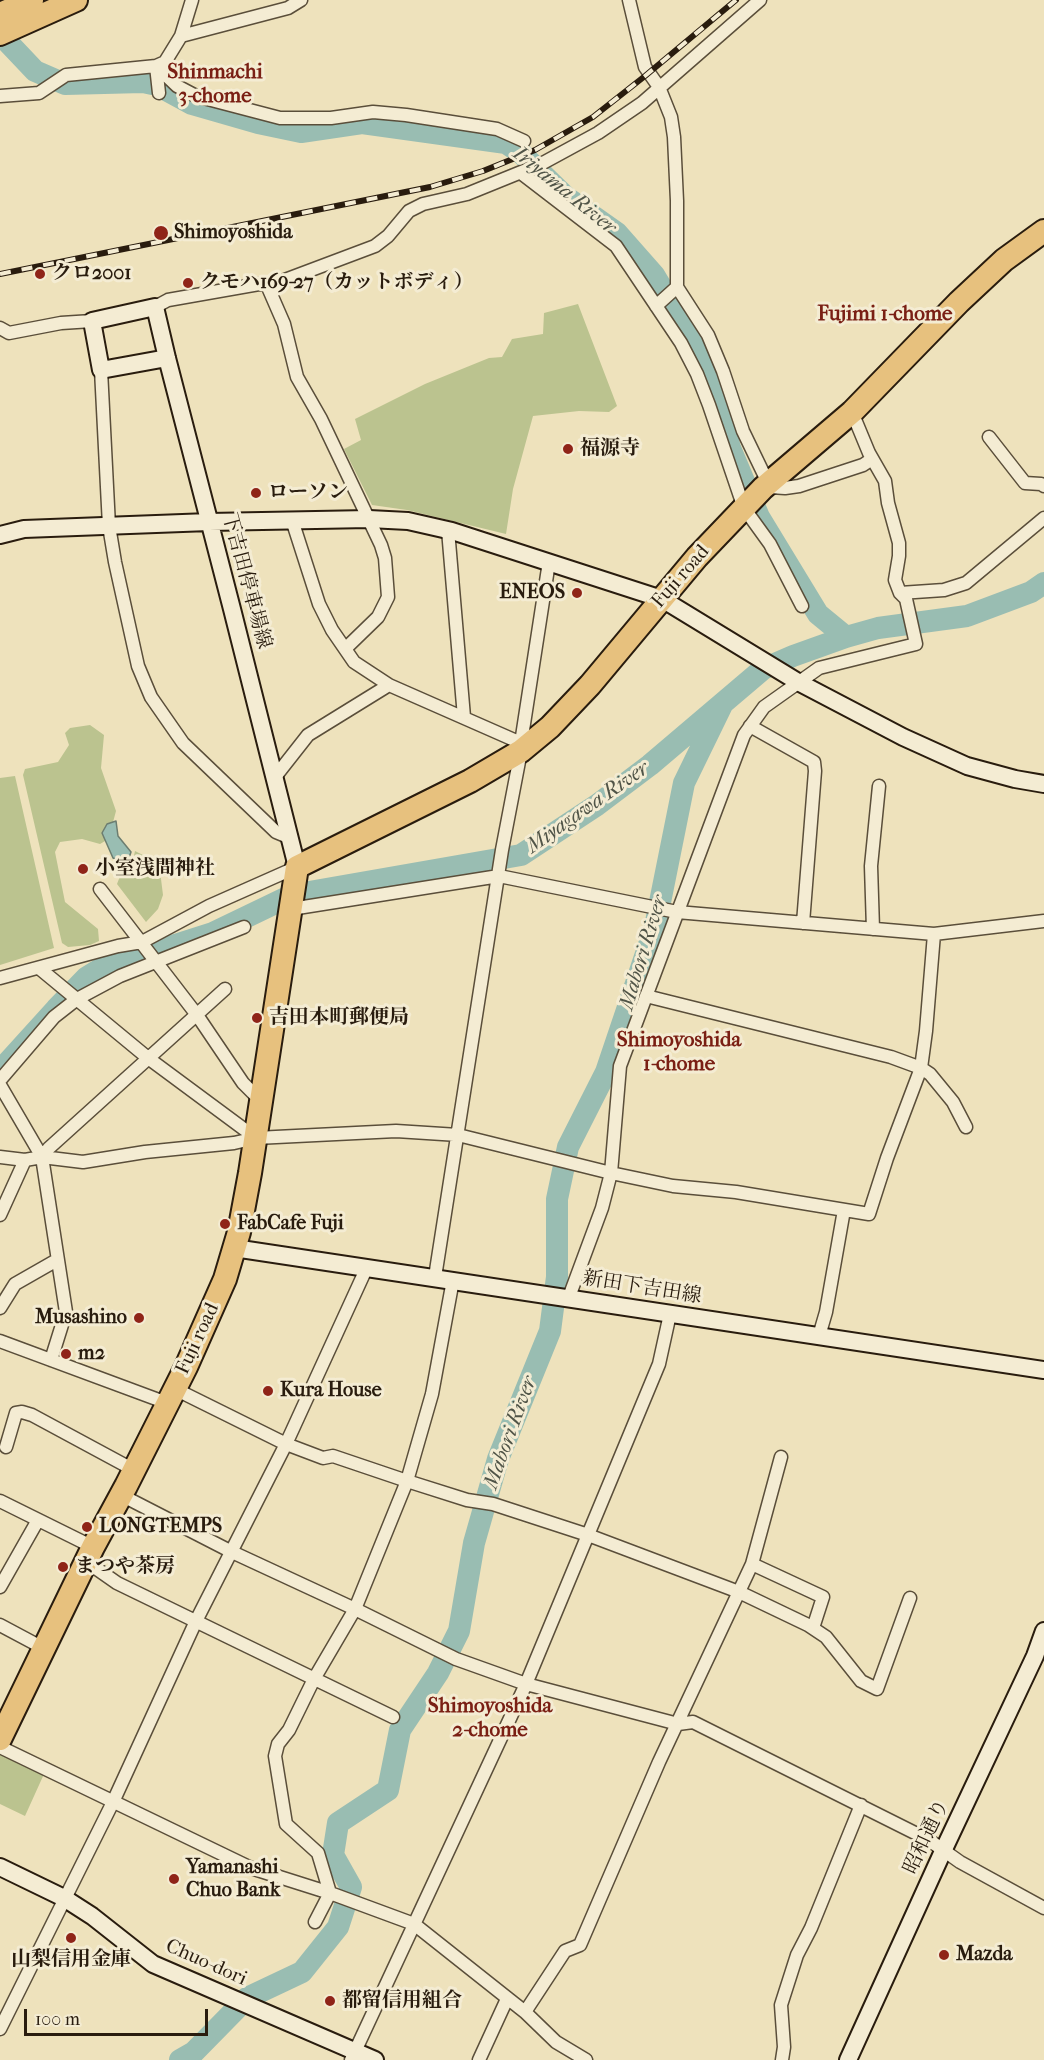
<!DOCTYPE html>
<html>
<head>
<meta charset="utf-8">
<style>
  body { margin:0 }
  #map { position:relative; width:1044px; height:2060px; overflow:hidden; background:#eee2bc; font-family:"IM FELL French Canon",serif }
  canvas { display:block }
  .scale { position:absolute; left:24px; top:2009px; width:184px; height:27px; box-sizing:border-box; border:3px solid #291c0e; border-top:0; padding-left:8px; font-size:18px; line-height:21px; white-space:nowrap; color:#291c0e; -webkit-text-stroke:4px #f4ecd3; paint-order:stroke }
</style>
</head>
<body>
<div id="map">
<canvas width="1044" height="2060"></canvas>
<div class="scale">100 m</div>
</div>
<script>
const g = document.querySelector('canvas').getContext('2d');
g.lineJoin = 'round';
function fillPath(path, color) {
  g.fillStyle = color;
  g.fill(path, 'evenodd');
}
function shape(rows) {
  const path = new Path2D();
  for (const r of rows) {
    path.moveTo(r[0], r[1]);
    for (let i = 2; i < r.length; i += 2) path.lineTo(r[i], r[i + 1]);
  }
  return path;
}
function strokePath(path, color, width, dash) {
  g.strokeStyle = color;
  g.lineWidth = width;
  g.lineCap = dash ? 'butt' : 'round';
  g.setLineDash(dash || []);
  g.stroke(path);
}
function write(font, color, halo, rows, align = 'center') {
  g.font = font + ' "IM FELL French Canon","Noto Serif JP",serif';
  g.lineWidth = 6;
  g.setLineDash([]);
  g.textBaseline = 'middle';
  g.strokeStyle = halo;
  g.fillStyle = color;
  for (const [text, x, y, turn = 0] of rows) {
    g.save();
    g.translate(x, y);
    g.rotate((+turn || 0) * Math.PI / 180);
    g.textAlign = isNaN(turn) ? turn : align;
    if (halo) g.strokeText(text, 0, 0);
    g.fillText(text, 0, 0);
    g.restore();
  }
}
fillPath(shape([
  [578,304,617,406,609,412,579,411,533,416,513,489,506,534,407,510,372,505,344,449,361,440,355,419,425,384,489,358,502,357,512,339,543,334,544,313],
  [90,725,104,735,101,768,116,811,112,826,117,834,100,844,82,839,60,842,55,852,65,902,98,929,99,941,90,945,68,947,62,943,23,775,25,769,58,762,69,745,65,733,70,728],
  [15,776,54,948,0,965,0,778],
  [135,851,159,863,163,895,158,909,146,922,117,884,122,871,132,865],
  [0,1754,44,1774,25,1816,0,1804]
]), '#bbc38f');
const water = shape([
  [116,821,118,836,131,852,128,861,123,862,113,858,102,833,107,824,116,821]
]);
fillPath(water, '#99bdb2');
strokePath(water, '#6c7d70', 1.5);
strokePath(shape([
  [0,34,35,71,65,84,143,82,157,85,192,104,258,123,301,132,362,123,506,143,521,153,566,197,617,233,654,275,708,365,730,448,759,517,818,614,846,637],
  [0,1071,56,1009,87,977,100,969,213,933,292,895,521,855,597,805,650,765,763,669,793,656,846,637,878,628,967,616,1031,592,1044,583],
  [180,2060,194,2052,247,1998,302,1972,338,1927,351,1887,333,1855,338,1823,388,1790,400,1730,438,1673,459,1631,474,1543,498,1459,550,1331,557,1277,557,1199,568,1147,606,1072,655,927,684,783,722,705]
]), '#99bdb2', 22);
const street = shape([
  [629,0,645,67,659,87,671,117,674,137,677,201,677,287,708,335,723,371,743,431,770,487,785,488,799,486,863,465,872,459],
  [181,36,288,8,301,0],
  [159,93,156,66,177,86,196,96,280,118,331,118,373,112,406,115,497,129,524,141],
  [0,96,39,93,66,75,156,66,165,62,181,36,192,0],
  [521,173,616,246,681,343,697,374,709,405,744,508,770,544,802,606],
  [267,285,284,324,297,377,321,419,381,545,385,558,388,597,378,617,345,649],
  [656,306,677,287],
  [155,307,168,300,259,284,267,285,274,284,375,246,388,236,409,211,423,204,467,194,541,164,598,133,642,103,760,0],
  [0,328,9,333,61,323,92,321],
  [101,370,109,526,115,562,138,666,151,697,183,743,276,832,288,837],
  [989,437,1025,483,1041,484,1044,486],
  [292,520,319,604,332,630,354,662,389,685,521,743],
  [448,530,464,717],
  [900,593,944,590,966,583,1044,518],
  [750,726,814,762,815,771,803,923],
  [275,777,308,735,389,685],
  [100,889,197,1015,243,1083,261,1101],
  [291,909,499,876,677,912,934,934,1044,921],
  [873,929,871,866,879,786],
  [39,968,148,1058,256,1138],
  [0,978,118,946,142,942,209,906,297,867],
  [646,996,891,1057,921,1068,930,1074,953,1102,966,1127],
  [0,1080,54,1017,77,999,120,976,244,927],
  [0,1085,42,1157,66,1312,51,1360],
  [0,1157,25,1160],
  [42,1157,49,1148,225,989],
  [0,1215,25,1160,42,1157,83,1162,145,1152,234,1143,256,1138,396,1131,458,1135,611,1173,673,1186,736,1192,869,1214,887,1158,921,1068,926,1031,934,934],
  [435,1277,502,850,521,751,521,743,549,562],
  [569,1297,602,1208,611,1173,620,1066,744,735,764,707,819,668,916,644,906,599,900,593,895,580,899,556,899,543,888,503,885,481,869,453,852,412],
  [0,1308,15,1284,57,1260],
  [819,1336,826,1312,844,1210],
  [0,1341,167,1403],
  [175,1389,286,1444,323,1458,333,1456,407,1481,467,1500,493,1504,588,1535,739,1592,808,1625,826,1637,861,1681,877,1689,910,1598],
  [6,1447,16,1413,22,1412,32,1415,134,1470],
  [121,1495,232,1552,355,1609,456,1659,526,1684,678,1724,693,1722,929,1840,960,1862,1044,1908],
  [0,1501,93,1547],
  [87,1562,117,1583,393,1717],
  [752,1564,823,1597,813,1628],
  [0,1587,38,1520],
  [0,1625,45,1649],
  [0,1747,251,1868,330,1893,414,1924,525,2012,556,2042,586,2060],
  [315,1922,330,1893,318,1853,286,1824,275,1756,278,1744,289,1730,314,1679,355,1609,407,1481,432,1394,453,1280],
  [525,2012,565,1951,580,1945,659,1762,752,1564,781,1457],
  [0,2029,113,1802,196,1621,286,1444,367,1267],
  [351,2060,526,1684,659,1364,670,1314],
  [479,2060,507,1999],
  [782,2060,784,2047,781,2005,797,1955,811,1928,861,1805]
]);
const secondary = shape([
  [167,358,101,370,92,321,155,307,167,358,232,609,297,867],
  [0,535,24,529,209,522,369,519,408,521,452,531,662,599,798,682,903,737,967,766,1015,779,1044,784],
  [234,1248,1044,1370],
  [0,1867,64,1898,92,1916,153,1964,375,2060],
  [848,2060,944,1849,1035,1656,1044,1631]
]);
const highway = shape([
  [0,14,32,0],
  [0,34,76,0],
  [0,1739,93,1547,126,1486,186,1367,225,1279,239,1232,250,1173,297,867,470,781,521,751,550,727,590,685,697,557,763,488,852,412,959,302,1004,260,1044,231]
]);
strokePath(street, '#5a4e3a', 15);
strokePath(secondary, '#291c0e', 20);
strokePath(highway, '#291c0e', 26);
strokePath(street, '#f4ecd3', 12);
strokePath(secondary, '#f4ecd3', 16);
strokePath(highway, '#e7c17e', 22);
const rail = shape([
  [0,274,430,187,483,171,535,150,593,117,645,76,736,0]
]);
strokePath(rail, '#291c0e', 6);
strokePath(rail, '#f4ecd3', 4, [11]);
for (const [x, y, r, color] of [
  [161,233,8,"#8f2418"],
  [40,274,6,"#8f2418"],
  [188,283,6,"#8f2418"],
  [568,449,6,"#8f2418"],
  [256,493,6,"#8f2418"],
  [577,593,6,"#8f2418"],
  [83,869,6,"#8f2418"],
  [257,1018,6,"#8f2418"],
  [225,1224,6,"#8f2418"],
  [139,1318,6,"#8f2418"],
  [66,1354,6,"#8f2418"],
  [268,1391,6,"#8f2418"],
  [87,1527,6,"#8f2418"],
  [63,1567,6,"#8f2418"],
  [174,1879,6,"#8f2418"],
  [71,1938,6,"#8f2418"],
  [944,1955,6,"#8f2418"],
  [330,2001,6,"#8f2418"]
]) {
  const dot = new Path2D();
  dot.arc(x, y, r, 0, 2 * Math.PI);
  g.fillStyle = color;
  g.fill(dot);
  strokePath(dot, '#f4ecd3', 2);
}
write('bold 20px', '#291c0e', '#f4ecd3', [
  ["Shimoyoshida",174,233],
  ["クロ2001",52,274],
  ["クモハ169-27（カットボディ）",200,283],
  ["福源寺",580,449],
  ["ローソン",268,493],
  ["ENEOS",565,593,"right"],
  ["小室浅間神社",95,869],
  ["吉田本町郵便局",269,1018],
  ["FabCafe Fuji",237,1224],
  ["Musashino",127,1318,"right"],
  ["m2",78,1354],
  ["Kura House",280,1391],
  ["LONGTEMPS",99,1527],
  ["まつや茶房",75,1567],
  ["Yamanashi",186,1868],
  ["Chuo Bank",186,1891],
  ["Mazda",956,1955],
  ["山梨信用金庫",71,1960,"center"],
  ["都留信用組合",342,2001]
], 'left');
write('20px', '#291c0e', '#f4ecd3', [
  ["Fuji road",681,577,-49],
  ["下吉田停車場線",246,581,75],
  ["新田下吉田線",642,1288,9],
  ["Fuji road",198,1339,-65],
  ["昭和通り",927,1837,-65],
  ["Chuo-dori",206,1963,24]
]);
write('bold 21px', '#7a1f14', '#f4ecd3', [
  ["Shinmachi",215,73],
  ["3-chome",215,97],
  ["Fujimi 1-chome",885,315],
  ["Shimoyoshida",679,1041],
  ["1-chome",679,1065],
  ["Shimoyoshida",490,1707],
  ["2-chome",490,1731]
]);
write('italic 21px', '#505447', '#f4ecd3', [
  ["Iriyama River",564,191,39],
  ["Miyagawa River",588,808,-35],
  ["Mabori River",644,953,-73],
  ["Mabori River",511,1433,-70]
]);
</script>
</body>
</html>
